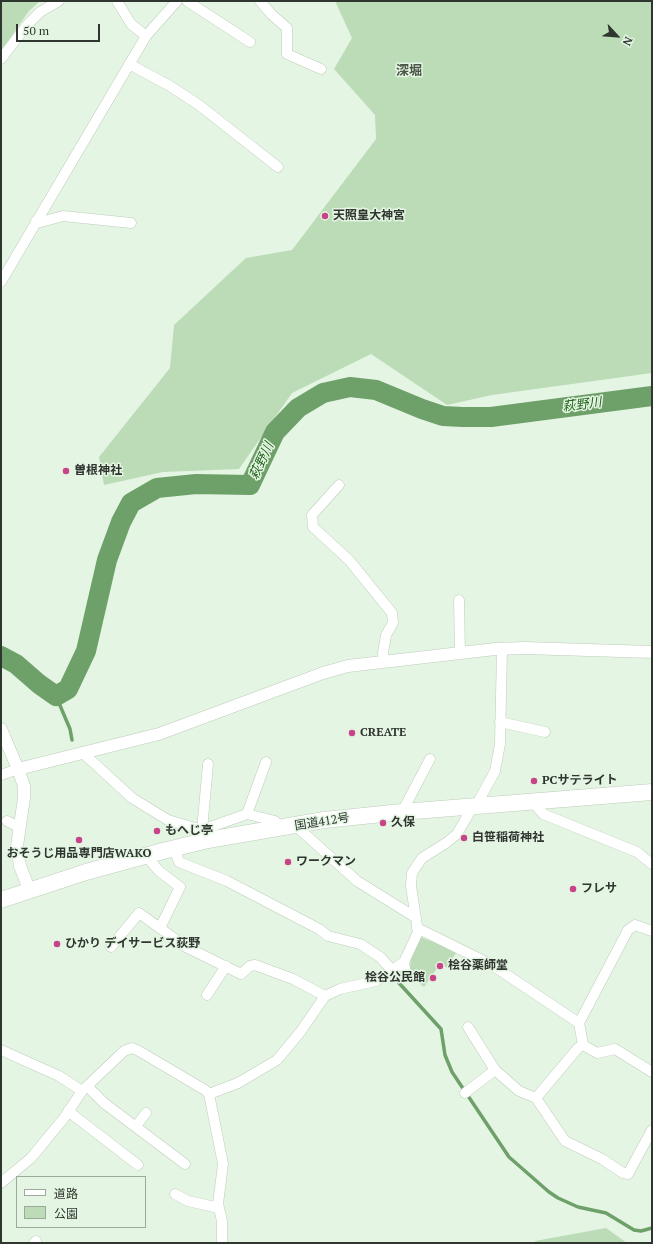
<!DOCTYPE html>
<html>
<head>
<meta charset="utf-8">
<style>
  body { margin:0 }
  #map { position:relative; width:653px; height:1244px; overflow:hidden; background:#e5f5e3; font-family:"PT Serif","Noto Sans JP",serif }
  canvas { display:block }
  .frame { position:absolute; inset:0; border:2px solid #2f362f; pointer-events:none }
  .legend { position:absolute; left:16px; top:1176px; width:130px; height:52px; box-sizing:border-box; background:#e5f5e3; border:1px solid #9ca99b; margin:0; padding:5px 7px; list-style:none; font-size:12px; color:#2f362f }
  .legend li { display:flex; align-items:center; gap:8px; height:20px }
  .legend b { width:20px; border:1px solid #9ca99b }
  .north { position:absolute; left:597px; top:16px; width:40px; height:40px; -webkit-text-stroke:3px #e5f5e3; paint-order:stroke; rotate:116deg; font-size:11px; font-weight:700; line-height:16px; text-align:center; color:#2f362f }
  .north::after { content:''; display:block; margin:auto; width:14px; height:18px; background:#2f362f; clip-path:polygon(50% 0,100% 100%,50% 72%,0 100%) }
  .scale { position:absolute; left:16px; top:24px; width:84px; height:18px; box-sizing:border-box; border:2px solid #2f362f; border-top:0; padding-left:5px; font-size:12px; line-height:14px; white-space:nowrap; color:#2f362f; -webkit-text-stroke:3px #e5f5e3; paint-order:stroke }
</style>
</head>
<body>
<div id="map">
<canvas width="653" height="1244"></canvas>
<div class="frame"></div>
<ul class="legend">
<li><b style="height:5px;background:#fff"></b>道路</li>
<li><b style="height:11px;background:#bbdcb7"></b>公園</li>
</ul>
<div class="north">N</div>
<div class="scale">50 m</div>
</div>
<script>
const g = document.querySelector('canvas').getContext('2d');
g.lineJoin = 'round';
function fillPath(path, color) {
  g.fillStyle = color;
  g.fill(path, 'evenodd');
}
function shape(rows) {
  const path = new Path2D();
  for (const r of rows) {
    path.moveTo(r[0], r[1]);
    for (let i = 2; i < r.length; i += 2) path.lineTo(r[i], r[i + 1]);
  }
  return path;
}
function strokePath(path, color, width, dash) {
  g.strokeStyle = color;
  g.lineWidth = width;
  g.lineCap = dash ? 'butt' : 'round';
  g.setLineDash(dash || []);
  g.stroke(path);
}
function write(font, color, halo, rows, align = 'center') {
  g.font = font + ' "PT Serif","Noto Sans JP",serif';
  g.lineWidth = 3;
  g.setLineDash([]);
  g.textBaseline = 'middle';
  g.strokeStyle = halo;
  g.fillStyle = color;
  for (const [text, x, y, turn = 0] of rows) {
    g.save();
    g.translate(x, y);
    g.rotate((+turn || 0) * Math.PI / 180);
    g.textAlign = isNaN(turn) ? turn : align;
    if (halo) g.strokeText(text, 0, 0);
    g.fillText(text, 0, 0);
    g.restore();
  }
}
fillPath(shape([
  [1,1,40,1,29,11,1,51],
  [335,1,652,1,652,373,492,395,447,405,371,354,292,393,239,469,163,472,104,485,99,457,170,368,174,325,246,258,292,250,376,139,375,115,334,69,352,38],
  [421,937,430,941,432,938,457,951,447,968,440,964,424,987,412,977,410,967,411,958],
  [606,1228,627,1243,536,1243,535,1241]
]), '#bbdcb7');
strokePath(shape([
  [56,696,70,729,72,740],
  [398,975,399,983,441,1029,445,1055,452,1072,509,1157,549,1192,558,1198,578,1207,606,1213,634,1230,641,1231,652,1228]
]), '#6ea069', 3.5);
strokePath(shape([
  [1,656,16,664,39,684,56,696,68,689,86,651,107,560,121,522,131,503,157,488,196,484,250,485,275,432,298,408,323,393,350,387,376,390,422,409,443,416,463,417,491,417,652,396]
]), '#6ea069', 20);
const minor = shape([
  [117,1,131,24,146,36],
  [187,1,250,42],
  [260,1,271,14,287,28,287,54,321,69],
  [1,59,28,24,40,12,59,1],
  [129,64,170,86,199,105,278,167],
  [36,221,41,222,63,216,131,223],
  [1,282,146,36,177,1],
  [339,485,312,515,313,527,349,560,392,613,393,623,386,635,383,653,384,661],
  [459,600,460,653],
  [500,722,545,732],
  [82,752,132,798,168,820,202,830,208,840],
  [266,762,247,814,275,821,279,829],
  [208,764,202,830,247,814],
  [1,775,18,769],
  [533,802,543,814,637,852,652,864],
  [402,812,430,759],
  [7,821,19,827],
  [296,826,357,881,415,917],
  [174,848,179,862,227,881,319,929,328,936,360,944,380,957,392,970],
  [146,856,159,871,180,887,160,928],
  [417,928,492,965,579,1023,583,1045,597,1053,615,1049,652,1072],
  [111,947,139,913,186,947,241,974,250,966,255,965,293,979,325,996],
  [406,974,404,962,418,932,411,886,412,873,422,858,446,843,457,834,472,808,476,806,495,771,500,744,502,649],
  [207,995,226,966],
  [579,1023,628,930,635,925,652,931],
  [468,1027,495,1070,519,1091,536,1098,565,1141,602,1159,623,1173,628,1174,652,1130],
  [1,1050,59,1076,82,1091,124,1051,132,1048,139,1051,205,1090,209,1094,223,1164,218,1204,222,1221,222,1243],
  [87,1086,104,1103,185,1164],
  [465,1093,495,1070],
  [209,1094,238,1083,277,1060,301,1031,325,996,340,989,376,981,404,962],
  [536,1098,578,1048,583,1045],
  [68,1111,138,1165],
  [136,1126,146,1113],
  [1,1183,31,1158,64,1118,82,1091],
  [175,1194,188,1201,219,1208],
  [34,1243,36,1241]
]);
const tertiary = shape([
  [1,729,18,769,24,786,24,798,17,846,20,866,29,889],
  [18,769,159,734,323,673,348,666,495,649,525,648,652,652]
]);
const trunk = shape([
  [1,900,86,872,163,851,208,840,324,820,402,812,652,792]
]);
strokePath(minor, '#bdccbb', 11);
strokePath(tertiary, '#bdccbb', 13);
strokePath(trunk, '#bdccbb', 17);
strokePath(minor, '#fff', 10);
strokePath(tertiary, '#fff', 12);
strokePath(trunk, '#fff', 16);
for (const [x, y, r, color] of [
  [325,216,4,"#c84488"],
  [66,471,4,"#c84488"],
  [352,733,4,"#c84488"],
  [534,781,4,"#c84488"],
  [383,823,4,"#c84488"],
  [157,831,4,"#c84488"],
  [464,838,4,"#c84488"],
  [79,840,4,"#c84488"],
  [288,862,4,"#c84488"],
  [573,889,4,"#c84488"],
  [57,944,4,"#c84488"],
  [440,966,4,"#c84488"],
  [433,978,4,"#c84488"]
]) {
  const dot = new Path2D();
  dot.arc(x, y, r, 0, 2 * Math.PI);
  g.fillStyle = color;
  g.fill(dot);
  strokePath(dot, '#e5f5e3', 1.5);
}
write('bold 12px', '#2f362f', '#e5f5e3', [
  ["天照皇大神宮",333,216],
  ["曽根神社",74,471],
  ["CREATE",360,733],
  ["PCサテライト",542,781],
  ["久保",391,823],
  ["もへじ亭",165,831],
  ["白笹稲荷神社",472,838],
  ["おそうじ用品専門店WAKO",79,854,"center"],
  ["ワークマン",296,862],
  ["フレサ",581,889],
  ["ひかり デイサービス荻野",65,944],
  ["桧谷薬師堂",448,966],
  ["桧谷公民館",425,978,"right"]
], 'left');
write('12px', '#2f362f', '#e5f5e3', [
  ["国道412号",322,822,-9]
]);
write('bold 13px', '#4a5748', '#e5f5e3', [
  ["深堀",409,71]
]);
write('italic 13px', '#20651b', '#e5f5e3', [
  ["萩野川",582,405,-7],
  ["萩野川",262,461,-65]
]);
</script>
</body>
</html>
